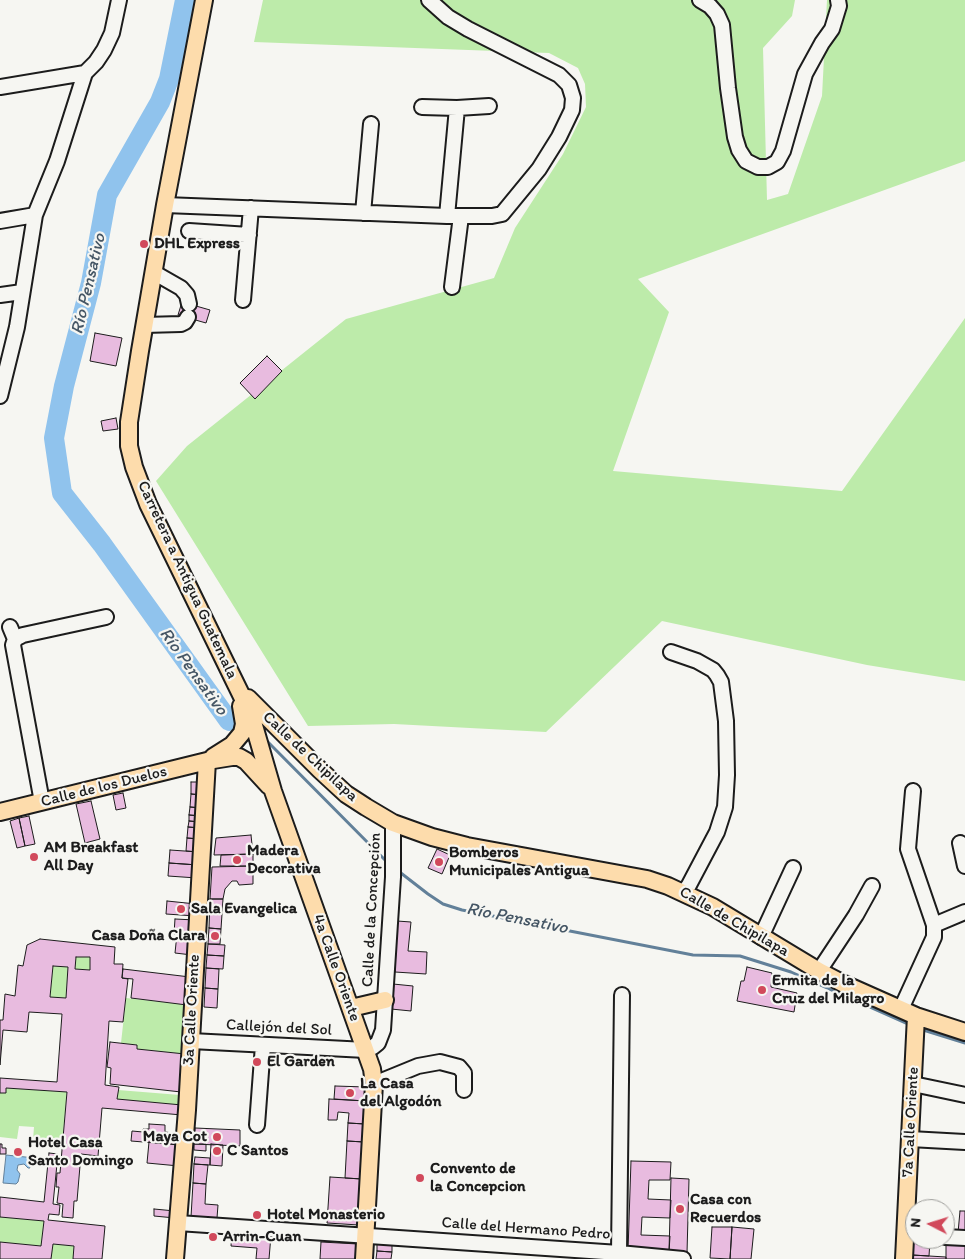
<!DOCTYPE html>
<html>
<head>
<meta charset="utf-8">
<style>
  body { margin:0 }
  #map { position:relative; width:965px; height:1259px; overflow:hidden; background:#f6f6f2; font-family:Itim,sans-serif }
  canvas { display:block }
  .north { position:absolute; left:905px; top:1199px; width:50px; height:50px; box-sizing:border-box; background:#f6f6f2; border:1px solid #9f9f9c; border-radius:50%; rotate:275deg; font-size:14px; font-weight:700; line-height:20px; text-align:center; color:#1c1c1c }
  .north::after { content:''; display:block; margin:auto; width:18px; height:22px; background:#d1495b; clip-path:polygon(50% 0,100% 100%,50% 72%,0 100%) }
</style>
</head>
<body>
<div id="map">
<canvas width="965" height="1259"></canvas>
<div class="north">N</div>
</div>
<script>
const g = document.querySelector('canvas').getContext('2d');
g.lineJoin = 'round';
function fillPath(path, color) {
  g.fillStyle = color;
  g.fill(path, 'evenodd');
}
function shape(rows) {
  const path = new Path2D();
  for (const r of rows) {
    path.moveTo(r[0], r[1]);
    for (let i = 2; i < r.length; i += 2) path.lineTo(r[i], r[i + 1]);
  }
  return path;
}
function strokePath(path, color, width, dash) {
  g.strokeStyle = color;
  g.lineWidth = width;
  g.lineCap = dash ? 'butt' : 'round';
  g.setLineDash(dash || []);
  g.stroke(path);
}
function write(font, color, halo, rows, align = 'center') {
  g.font = font + ' Itim,sans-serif';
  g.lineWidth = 4.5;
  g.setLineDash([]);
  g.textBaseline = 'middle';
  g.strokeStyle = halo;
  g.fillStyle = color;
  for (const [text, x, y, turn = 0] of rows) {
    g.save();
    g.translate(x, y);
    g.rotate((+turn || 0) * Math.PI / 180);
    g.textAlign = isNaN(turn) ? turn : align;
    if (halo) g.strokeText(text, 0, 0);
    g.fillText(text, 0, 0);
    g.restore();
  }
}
fillPath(shape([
  [263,0,795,0,792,16,763,48,767,200,788,194,822,96,827,0,965,0,965,161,638,279,669,312,613,471,842,491,965,318,965,681,867,665,662,621,546,732,394,724,308,726,156,481,187,446,346,319,494,278,515,228,563,154,586,107,585,84,578,68,549,53,254,42],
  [76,957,90,957,90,970,75,969],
  [53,966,68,967,66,998,50,997],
  [126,998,189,1005,185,1054,137,1049,137,1045,121,1043],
  [6,1088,67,1092,62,1143,33,1140,34,1127,19,1126,17,1139,0,1137,0,1093,5,1093],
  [118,1090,180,1095,179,1105,117,1099],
  [0,1217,44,1221,41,1246,0,1242],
  [53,1244,74,1246,73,1259,51,1259]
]), '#bdebaa');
const water = shape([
  [6,1155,35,1158,35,1160,29,1164,30,1168,28,1168,24,1164,18,1165,17,1170,20,1174,18,1182,16,1184,3,1183,6,1155]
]);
fillPath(water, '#90c3ed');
strokePath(water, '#628099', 1);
strokePath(shape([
  [229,721,237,726],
  [264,738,388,863],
  [397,870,428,894,443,904,462,910,693,955,740,956,791,972,910,1025],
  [920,1029,965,1043]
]), '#628099', 3);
strokePath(shape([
  [185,0,169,79,160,102,107,195,91,283,64,386,54,438,62,493,102,544,229,721]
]), '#90c3ed', 20);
const building = shape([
  [182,302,210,310,206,323,178,315,182,302],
  [95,333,122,338,116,366,90,361,95,333],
  [267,356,282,371,255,399,240,383,267,356],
  [116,418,118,429,103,431,101,421,116,418],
  [191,782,204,782,203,795,191,794,191,782],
  [123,793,126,808,116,810,113,795,123,793],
  [191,794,203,795,202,808,190,807,191,794],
  [91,801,100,839,85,843,76,804,91,801],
  [190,807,202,808,202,816,189,815,190,807],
  [189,815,202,816,201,822,189,821,189,815],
  [29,816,35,844,25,846,19,818,29,816],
  [19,818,25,846,17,848,10,821,19,818],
  [189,821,201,822,201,828,188,827,189,821],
  [188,827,201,828,200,839,187,838,188,827],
  [251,835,253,854,214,855,216,838,251,835],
  [187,838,200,839,199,852,186,851,187,838],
  [437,849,450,855,442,874,428,868,437,849],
  [170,850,199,852,198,865,169,863,170,850],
  [253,854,253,866,220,866,221,855,253,854],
  [169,863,198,865,197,878,168,876,169,863],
  [253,866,253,884,239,885,237,881,232,881,225,889,223,899,210,899,212,867,253,866],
  [210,899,223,899,221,929,209,928,210,899],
  [167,901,196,904,196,916,166,914,167,901],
  [175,919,195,920,194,935,174,934,175,919],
  [397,921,411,922,408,951,427,952,426,974,395,972,397,921],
  [209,928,221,929,220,944,208,944,209,928],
  [177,934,194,935,192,955,175,953,177,934],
  [40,939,115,947,114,964,123,964,122,978,128,979,123,1022,109,1021,105,1085,119,1087,117,1099,182,1105,182,1115,102,1108,98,1156,81,1154,77,1201,74,1201,73,1218,62,1217,63,1204,57,1203,59,1187,56,1187,57,1173,60,1173,67,1092,6,1088,6,1093,0,1093,0,1078,57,1082,62,1014,29,1012,27,1032,3,1030,0,1065,0,1020,3,1020,5,994,15,996,18,965,23,966,27,945,40,939],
  [76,957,90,957,90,970,75,969,76,957],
  [53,966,68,967,66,998,50,997,53,966],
  [208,944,225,945,224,956,207,955,208,944],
  [207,955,224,956,223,969,206,968,207,955],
  [747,967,772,973,771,987,797,993,794,1012,737,1001,741,981,744,981,747,967],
  [206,968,219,969,218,989,205,988,206,968],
  [123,969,190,977,187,1005,131,998,133,979,122,978,123,969],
  [393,984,413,986,411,1011,391,1009,393,984],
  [205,988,218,989,217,1008,204,1007,205,988],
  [110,1042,137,1045,137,1049,185,1054,181,1092,110,1084,111,1068,107,1067,110,1042],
  [335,1086,366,1087,366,1101,334,1099,335,1086],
  [329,1099,366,1101,365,1124,348,1123,349,1113,338,1112,337,1120,328,1120,329,1099],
  [348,1123,365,1124,364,1142,347,1141,348,1123],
  [149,1124,165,1125,165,1132,181,1134,181,1145,131,1141,132,1131,143,1132,143,1129,149,1129,149,1124],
  [195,1128,240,1130,240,1146,194,1144,195,1128],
  [347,1141,364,1142,362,1179,345,1178,347,1141],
  [149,1142,181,1145,179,1166,147,1163,149,1142],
  [0,1144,2,1144,2,1148,6,1148,6,1154,0,1154,0,1144],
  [194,1144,206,1144,206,1151,194,1150,194,1144],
  [211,1144,223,1145,222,1166,210,1165,211,1144],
  [49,1153,58,1154,53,1204,60,1205,59,1215,49,1214,48,1220,105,1226,102,1259,73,1259,74,1246,53,1244,51,1259,0,1259,0,1242,41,1246,44,1221,0,1217,0,1197,44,1202,49,1153],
  [195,1157,210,1158,210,1165,194,1164,195,1157],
  [631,1161,671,1162,670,1180,649,1180,648,1199,671,1200,670,1218,642,1217,641,1235,670,1236,669,1252,628,1251,631,1161],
  [194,1164,208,1165,206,1184,193,1183,194,1164],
  [330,1177,362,1179,359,1225,327,1223,330,1177],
  [671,1178,689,1179,687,1253,669,1252,671,1178],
  [193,1183,206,1184,205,1204,218,1205,217,1218,191,1217,193,1183],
  [154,1209,175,1211,175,1218,154,1216,154,1209],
  [960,1211,965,1211,965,1234,958,1233,960,1211],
  [712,1227,732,1227,730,1259,710,1258,712,1227],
  [732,1227,754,1229,751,1259,730,1259,732,1227],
  [232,1232,271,1235,269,1259,256,1259,257,1248,231,1246,232,1232],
  [912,1240,930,1241,929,1256,912,1255,912,1240],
  [321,1242,358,1244,357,1259,320,1259,321,1242],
  [946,1243,965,1244,965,1259,946,1259,946,1243],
  [377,1244,392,1245,392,1252,377,1251,377,1244],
  [377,1251,392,1252,391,1259,376,1259,377,1251],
  [912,1255,946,1257,946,1259,912,1259,912,1255]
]);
fillPath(building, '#e8bbdf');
strokePath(building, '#1c1c1c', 1);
const minor = shape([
  [700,0,710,6,717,14,722,25,728,88,735,137,739,150,746,161,758,167,768,167,777,162,783,151,805,74,822,43,832,29,839,6,838,0],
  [0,87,85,73],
  [422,107,457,108],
  [165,205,447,216,492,216,502,214,539,169,559,137,572,110,573,98,569,85,559,75,468,29,448,17,429,0],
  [363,213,371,124],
  [447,216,457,108,489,106],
  [0,221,35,215],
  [189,231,249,235],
  [153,272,181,288,187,295,189,304],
  [452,287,461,216],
  [0,295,22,292],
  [243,300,251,208],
  [144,325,181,324,185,322,188,317],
  [0,396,17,327,35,215,57,161,85,73,96,62,104,50,112,33,119,0],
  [10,627,15,639,13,645,42,802],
  [15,639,23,635,106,617],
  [671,652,697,661,713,670,717,675,721,682,726,721,727,775,725,807,717,832,689,885,684,892],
  [960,843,965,866],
  [934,925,965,912],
  [761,937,793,868],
  [819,971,856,915,872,886],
  [901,1009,934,937,934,925,908,849,913,791],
  [191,1041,366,1050,373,1047,378,1043,383,1030,393,877,393,823],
  [374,1084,418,1066,440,1062,459,1067,464,1073,464,1090],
  [913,1084,965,1095],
  [257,1125,263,1045],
  [910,1139,965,1142],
  [178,1223,619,1253,683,1259],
  [945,1237,965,1238],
  [619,1253,622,995]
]);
const major = shape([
  [204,0,165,205,140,351,129,422,129,446,134,467,148,504,251,715,273,791,372,1069,374,1084,364,1259],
  [248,698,320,770,346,794,366,807,393,823,432,837,467,846,647,879,668,886,713,907,819,971,844,984,916,1016,965,1032],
  [213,757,232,745,242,733,244,724,241,706],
  [0,812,207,761,232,757,239,757,246,761,269,786],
  [351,1008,385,1000],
  [175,1259,187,1110,207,761],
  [904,1259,916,1016]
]);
strokePath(minor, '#1c1c1c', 18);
strokePath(major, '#1c1c1c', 20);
strokePath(minor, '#f6f6f2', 14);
strokePath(major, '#fddcac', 16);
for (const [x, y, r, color] of [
  [144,244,5,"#d1495b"],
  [34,857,5,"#d1495b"],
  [237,860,5,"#d1495b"],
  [439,862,5,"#d1495b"],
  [181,909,5,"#d1495b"],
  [215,936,5,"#d1495b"],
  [762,990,5,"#d1495b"],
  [257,1062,5,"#d1495b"],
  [350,1093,5,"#d1495b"],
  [217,1137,5,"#d1495b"],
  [217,1151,5,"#d1495b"],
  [18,1152,5,"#d1495b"],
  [420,1178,5,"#d1495b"],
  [680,1209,5,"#d1495b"],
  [257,1215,5,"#d1495b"],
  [213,1237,5,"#d1495b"]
]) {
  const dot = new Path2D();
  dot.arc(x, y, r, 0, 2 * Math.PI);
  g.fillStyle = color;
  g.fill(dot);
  strokePath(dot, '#f6f6f2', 2);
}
write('bold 16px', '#1c1c1c', '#f6f6f2', [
  ["DHL Express",154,244],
  ["AM Breakfast",44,848],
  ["All Day",44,866],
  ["Madera",247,851],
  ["Decorativa",247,869],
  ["Bomberos",449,853],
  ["Municipales Antigua",449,871],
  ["Sala Evangelica",191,909],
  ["Casa Doña Clara",205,936,"right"],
  ["Ermita de la",772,981],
  ["Cruz del Milagro",772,999],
  ["El Garden",267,1062],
  ["La Casa",360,1084],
  ["del Algodón",360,1102],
  ["Maya Cot",207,1137,"right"],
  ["Hotel Casa",28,1143],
  ["Santo Domingo",28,1161],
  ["C Santos",227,1151],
  ["Convento de",430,1169],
  ["la Concepcion",430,1187],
  ["Casa con",690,1200],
  ["Recuerdos",690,1218],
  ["Hotel Monasterio",267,1215],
  ["Arrin-Cuan",223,1237]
], 'left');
write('16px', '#1c1c1c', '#f6f6f2', [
  ["Carretera a Antigua Guatemala",187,580,65],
  ["Calle de Chipilapa",310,757,43],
  ["Calle de los Duelos",104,787,-14],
  ["Calle de la Concepción",372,910,-87],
  ["Calle de Chipilapa",734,922,30],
  ["4a Calle Oriente",336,968,70],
  ["3a Calle Oriente",192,1010,-87],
  ["Callejón del Sol",279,1028,3],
  ["7a Calle Oriente",911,1122,-87],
  ["Calle del Hermano Pedro",526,1229,4]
]);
write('italic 18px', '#455665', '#f6f6f2', [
  ["Río Pensativo",89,284,-77],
  ["Río Pensativo",193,672,54],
  ["Río Pensativo",517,919,11]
]);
</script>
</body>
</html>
